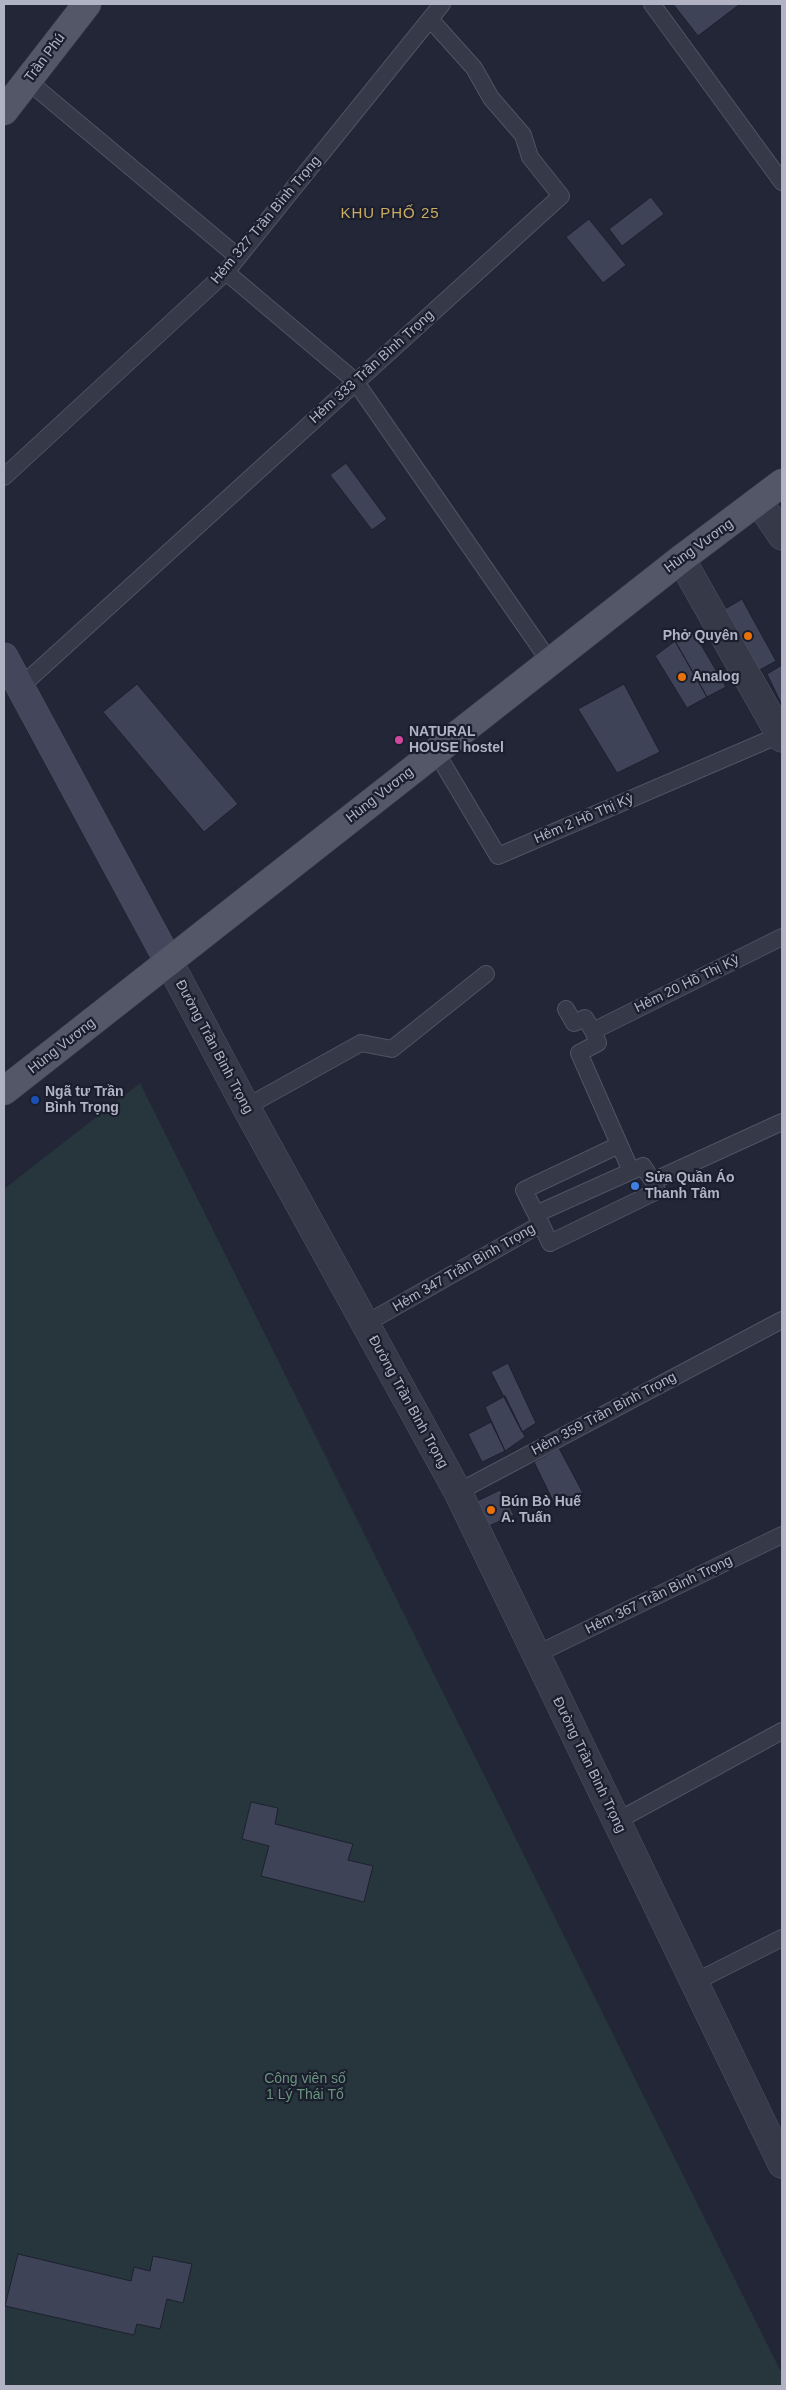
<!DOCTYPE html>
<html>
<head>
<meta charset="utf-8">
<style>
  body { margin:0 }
  #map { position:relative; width:786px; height:2390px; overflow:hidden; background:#222637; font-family:Arial,sans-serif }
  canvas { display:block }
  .frame { position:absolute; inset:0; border:5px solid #b1b3c4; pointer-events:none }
</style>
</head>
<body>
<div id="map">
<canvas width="786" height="2390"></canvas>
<div class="frame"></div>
</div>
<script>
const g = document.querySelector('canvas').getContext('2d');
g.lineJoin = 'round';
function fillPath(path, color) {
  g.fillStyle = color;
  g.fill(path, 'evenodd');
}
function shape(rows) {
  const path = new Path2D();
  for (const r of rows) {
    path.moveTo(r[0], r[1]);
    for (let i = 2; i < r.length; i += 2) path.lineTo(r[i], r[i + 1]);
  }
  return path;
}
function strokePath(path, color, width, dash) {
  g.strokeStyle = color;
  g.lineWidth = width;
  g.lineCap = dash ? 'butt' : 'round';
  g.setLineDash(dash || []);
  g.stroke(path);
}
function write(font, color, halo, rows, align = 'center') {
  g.font = font + ' Arial,sans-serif';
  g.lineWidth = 4.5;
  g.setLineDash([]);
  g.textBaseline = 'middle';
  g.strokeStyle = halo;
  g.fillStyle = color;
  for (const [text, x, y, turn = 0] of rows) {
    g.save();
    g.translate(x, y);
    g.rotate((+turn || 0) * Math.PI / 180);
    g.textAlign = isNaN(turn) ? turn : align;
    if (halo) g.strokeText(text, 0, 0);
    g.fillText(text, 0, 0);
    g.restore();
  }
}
fillPath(shape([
  [140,1083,782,2374,782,2386,4,2386,4,1189]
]), '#27353c');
const building = shape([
  [673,4,740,4,698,36,673,4],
  [651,197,664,214,622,246,609,229,651,197],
  [589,219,626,265,603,283,566,237,589,219],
  [346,463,387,519,372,530,330,475,346,463],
  [742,599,776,661,754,673,720,612,742,599],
  [694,633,726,687,707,697,675,641,694,633],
  [675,641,707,697,687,708,655,656,675,641],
  [782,665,782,705,767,674,782,665],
  [137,684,238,804,204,832,103,712,137,684],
  [624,684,660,752,617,773,578,709,624,684],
  [508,1363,536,1423,522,1432,491,1372,508,1363],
  [505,1396,525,1437,505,1451,485,1407,505,1396],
  [491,1422,505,1451,482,1462,468,1434,491,1422],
  [559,1448,583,1493,556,1507,534,1462,559,1448],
  [500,1490,514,1515,482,1529,469,1505,500,1490],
  [251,1802,278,1808,275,1824,353,1844,348,1860,373,1866,364,1902,261,1876,269,1846,242,1839,251,1802],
  [18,2254,131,2281,134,2267,150,2271,153,2256,192,2264,183,2303,167,2299,160,2329,137,2324,134,2335,5,2306,18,2254]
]);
fillPath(building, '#3f4357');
strokePath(building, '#1d202f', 1);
const lane = shape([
  [652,4,782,182],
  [28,81,238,257],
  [226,272,355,381,550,662],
  [4,477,226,272,442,4],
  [19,688,561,196,530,157,523,135,491,98,474,68,430,19],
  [436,752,498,856,782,734],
  [566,1009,574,1023,585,1018,593,1031,598,1043,579,1053,631,1171],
  [593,1031,782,937],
  [246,1107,361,1043,392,1049,486,974],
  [536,1214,524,1190,619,1145],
  [541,1224,550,1243,657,1191,653,1181,782,1122],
  [365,1324,541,1224,536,1214,643,1166,653,1181],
  [458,1492,782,1320],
  [535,1655,782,1535],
  [617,1821,782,1731],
  [695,1982,782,1938]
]);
const street = shape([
  [759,502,782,536],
  [681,559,782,738],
  [169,962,246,1107,458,1492,782,2164]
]);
const secondary = shape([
  [4,657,169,962]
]);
const primary = shape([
  [4,111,87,4],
  [4,1091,681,559,782,483]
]);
strokePath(lane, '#515363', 18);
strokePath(street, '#515363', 29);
strokePath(secondary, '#515363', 29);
strokePath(primary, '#3f4251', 29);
strokePath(lane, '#363948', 16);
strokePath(street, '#363948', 28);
strokePath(secondary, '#44475b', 28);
strokePath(primary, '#545768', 28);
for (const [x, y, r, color] of [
  [748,636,5,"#e8710a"],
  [682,677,5,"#e8710a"],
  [399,740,5,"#d1479c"],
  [35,1100,5,"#1a4fb4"],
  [635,1186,5,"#3f7fe0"],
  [491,1510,5,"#e8710a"]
]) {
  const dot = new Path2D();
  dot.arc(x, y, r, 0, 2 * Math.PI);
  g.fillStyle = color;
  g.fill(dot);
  strokePath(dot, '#1b1e2d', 2);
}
write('14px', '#b1b3c4', '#1b1e2d', [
  ["Trần Phú",45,58,-53],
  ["Hẻm 327 Trần Bình Trọng",266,220,-50],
  ["Hẻm 333 Trần Bình Trọng",372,367,-42],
  ["Hùng Vương",699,546,-36],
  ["Hùng Vương",380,795,-38],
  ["Hẻm 2 Hồ Thị Kỷ",584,819,-23],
  ["Hẻm 20 Hồ Thị Kỷ",687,984,-26],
  ["Hùng Vương",62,1046,-38],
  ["Đường Trần Bình Trọng",214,1047,62],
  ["Hẻm 347 Trần Bình Trọng",464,1268,-30],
  ["Đường Trần Bình Trọng",408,1402,61],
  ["Hẻm 359 Trần Bình Trọng",604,1414,-28],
  ["Hẻm 367 Trần Bình Trọng",659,1595,-26],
  ["Đường Trần Bình Trọng",589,1765,64]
]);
write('bold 14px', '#b1b3c4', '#1b1e2d', [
  ["Phở Quyên",738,636,"right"],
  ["Analog",692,677],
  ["NATURAL",409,732],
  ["HOUSE hostel",409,748],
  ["Ngã tư Trần",45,1092],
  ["Bình Trọng",45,1108],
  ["Sửa Quần Áo",645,1178],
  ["Thanh Tâm",645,1194],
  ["Bún Bò Huế",501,1502],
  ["A. Tuấn",501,1518]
], 'left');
write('14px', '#69947e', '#1b1e2d', [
  ["Công viên số",305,2079],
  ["1 Lý Thái Tổ",305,2095]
]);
g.letterSpacing = '1px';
write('15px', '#ccac63', '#1b1e2d', [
  ["KHU PHỐ 25",390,214]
]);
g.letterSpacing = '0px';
</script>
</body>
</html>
